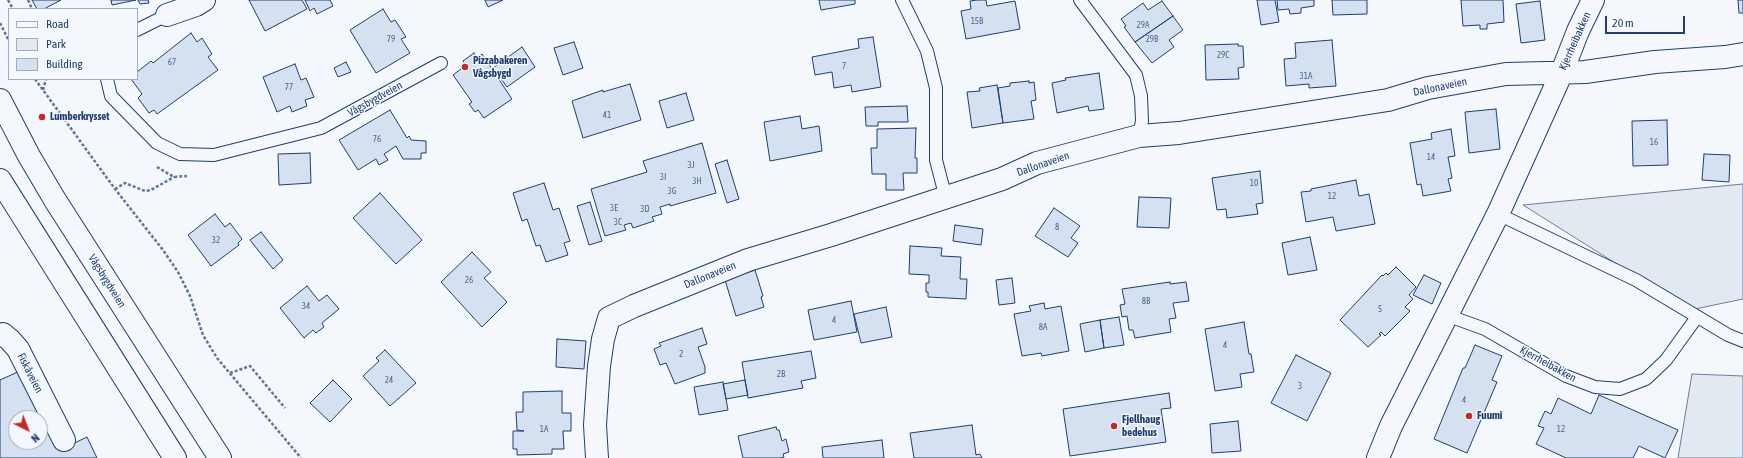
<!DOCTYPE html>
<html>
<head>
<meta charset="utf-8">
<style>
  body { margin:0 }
  #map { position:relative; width:1743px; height:458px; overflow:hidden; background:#f4f7fb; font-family:"Asap Condensed",sans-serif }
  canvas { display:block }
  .legend { position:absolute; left:8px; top:8px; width:130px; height:72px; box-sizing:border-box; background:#f4f7fb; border:1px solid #9eadc5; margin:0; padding:5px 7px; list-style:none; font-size:12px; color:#1d3f73 }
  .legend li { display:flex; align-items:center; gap:8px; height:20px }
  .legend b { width:20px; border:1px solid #9eadc5 }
  .north { position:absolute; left:8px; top:410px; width:40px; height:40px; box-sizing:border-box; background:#f4f7fb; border:1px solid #9eadc5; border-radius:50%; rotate:138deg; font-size:11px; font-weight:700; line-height:16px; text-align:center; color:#1d3f73 }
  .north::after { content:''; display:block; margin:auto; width:14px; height:18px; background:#c62828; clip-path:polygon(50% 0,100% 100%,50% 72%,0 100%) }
  .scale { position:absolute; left:1605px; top:16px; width:80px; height:18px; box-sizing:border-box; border:2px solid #1d3f73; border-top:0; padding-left:5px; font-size:12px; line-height:14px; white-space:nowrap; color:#1d3f73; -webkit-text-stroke:3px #f4f7fb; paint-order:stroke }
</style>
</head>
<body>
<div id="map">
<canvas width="1743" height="458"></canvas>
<ul class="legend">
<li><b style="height:5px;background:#f4f7fb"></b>Road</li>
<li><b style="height:11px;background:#e3e9f0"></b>Park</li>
<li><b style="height:11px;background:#d5e0f0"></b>Building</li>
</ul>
<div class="north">N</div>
<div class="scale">20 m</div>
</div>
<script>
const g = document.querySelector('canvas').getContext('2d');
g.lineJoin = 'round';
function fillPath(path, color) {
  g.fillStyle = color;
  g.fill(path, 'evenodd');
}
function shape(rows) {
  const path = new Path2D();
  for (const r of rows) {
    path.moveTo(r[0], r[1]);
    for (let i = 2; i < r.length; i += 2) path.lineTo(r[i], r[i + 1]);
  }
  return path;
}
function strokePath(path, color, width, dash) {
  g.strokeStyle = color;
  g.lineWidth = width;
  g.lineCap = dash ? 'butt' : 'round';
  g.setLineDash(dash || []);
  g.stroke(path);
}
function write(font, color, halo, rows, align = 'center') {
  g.font = font + ' "Asap Condensed",sans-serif';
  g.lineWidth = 3;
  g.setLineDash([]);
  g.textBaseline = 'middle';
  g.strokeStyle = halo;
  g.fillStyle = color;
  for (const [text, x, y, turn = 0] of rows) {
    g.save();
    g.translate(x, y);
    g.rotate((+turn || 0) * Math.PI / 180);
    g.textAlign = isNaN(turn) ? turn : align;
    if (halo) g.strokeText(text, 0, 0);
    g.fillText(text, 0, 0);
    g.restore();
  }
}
const green = shape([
  [1743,184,1743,299,1690,310,1523,205,1743,184],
  [1692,374,1743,376,1743,458,1678,458,1692,374]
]);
fillPath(green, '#e3e9f0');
strokePath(green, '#687fa3', 1);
const building = shape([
  [32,0,61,0,44,9,37,9,32,0],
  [111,0,136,0,112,5,111,0],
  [138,0,148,0,149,3,140,4,138,0],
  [249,0,302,0,307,9,265,31,249,0],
  [305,0,330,0,333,6,317,14,314,8,310,11,305,0],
  [485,0,503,0,488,7,485,0],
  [819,0,855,0,855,4,821,10,819,0],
  [977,0,986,0,987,6,1015,1,1020,29,966,39,961,11,971,9,970,1,977,0],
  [1257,0,1275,0,1279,22,1261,25,1257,0],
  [1277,0,1314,0,1314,6,1301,8,1301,13,1290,14,1289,9,1278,10,1277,0],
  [1332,0,1367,0,1367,14,1333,15,1332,0],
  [1461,0,1503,0,1504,22,1487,24,1487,29,1480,29,1480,25,1463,26,1461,0],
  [1738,0,1743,0,1743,13,1739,13,1738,0],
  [1162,1,1173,16,1135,42,1124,27,1126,26,1121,19,1143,3,1148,10,1162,1],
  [1540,1,1545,40,1521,43,1516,4,1540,1],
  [383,9,391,22,395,20,406,37,401,39,410,53,376,73,350,30,383,9],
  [1173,16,1183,30,1169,40,1174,47,1152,63,1135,42,1173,16],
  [191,33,197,42,202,38,212,54,208,57,218,70,157,114,154,110,149,113,138,98,142,94,131,79,137,79,137,72,151,61,153,63,191,33],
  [873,37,881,87,852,92,851,85,834,88,832,72,815,75,812,57,859,48,858,39,873,37],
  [1332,40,1336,86,1309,88,1309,84,1286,86,1284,59,1296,58,1295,43,1332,40],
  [574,42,583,68,563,75,554,48,574,42],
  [1238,44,1238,46,1243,46,1244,67,1238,68,1239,79,1206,80,1205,45,1238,44],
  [522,47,535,67,507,87,493,68,522,47],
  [474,53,477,58,482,54,512,99,484,118,478,110,475,112,469,104,472,102,453,75,466,65,463,61,474,53],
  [346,62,351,72,338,77,334,68,346,62],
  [295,64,301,80,306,78,314,97,305,100,307,106,292,112,290,106,277,112,263,77,295,64],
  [1099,73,1104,109,1089,111,1088,106,1057,113,1052,83,1066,80,1065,78,1099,73],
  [1029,81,1029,83,1034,82,1036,100,1031,101,1034,119,1003,123,998,88,1010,86,1010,83,1029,81],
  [630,84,641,120,583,138,572,101,603,90,603,92,630,84],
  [997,85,1003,123,972,128,967,92,980,91,979,88,997,85],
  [686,93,694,120,667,128,659,101,686,93],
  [907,106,908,122,878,122,878,126,866,126,865,107,907,106],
  [1496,109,1500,149,1469,153,1465,112,1496,109],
  [390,110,407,138,409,136,411,140,426,141,426,153,421,153,421,159,403,159,396,146,384,154,388,160,379,165,376,159,358,170,339,140,390,110],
  [800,116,802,129,819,126,822,151,770,161,764,122,800,116],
  [1667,120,1668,165,1633,166,1632,121,1667,120],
  [916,128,915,158,917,158,917,173,903,173,904,190,886,190,886,174,872,174,871,148,877,148,877,129,916,128],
  [1451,129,1455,156,1448,157,1452,178,1448,179,1451,191,1423,196,1421,184,1417,185,1410,143,1432,139,1431,133,1451,129],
  [702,143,716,193,670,206,670,204,660,207,662,214,652,217,654,221,633,228,631,223,624,225,626,230,605,236,591,189,647,172,643,161,702,143],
  [310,153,311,183,279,185,278,154,310,153],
  [1704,154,1730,155,1729,182,1702,180,1704,154],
  [727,160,739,199,727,203,715,164,727,160],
  [1260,171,1263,203,1256,204,1258,214,1227,218,1226,209,1217,210,1212,178,1260,171],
  [1356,180,1359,196,1369,194,1375,224,1336,231,1333,217,1306,222,1301,192,1311,191,1311,189,1356,180],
  [544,183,553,210,559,208,570,241,564,243,568,255,546,262,540,245,536,246,527,219,522,221,513,193,544,183],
  [380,193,422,240,396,264,353,218,380,193],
  [1139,197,1171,198,1169,228,1137,227,1139,197],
  [590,202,602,241,589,245,577,206,590,202],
  [1054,208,1080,226,1071,238,1078,243,1068,257,1035,236,1054,208],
  [215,214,225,227,230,223,242,239,238,243,239,245,211,266,188,235,215,214],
  [955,225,983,229,981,245,953,241,955,225],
  [261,232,283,260,273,269,250,240,261,232],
  [1310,237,1317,270,1288,275,1282,243,1310,237],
  [910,246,942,248,941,256,961,257,960,279,967,279,966,299,928,297,928,292,926,292,926,283,929,283,929,275,909,274,910,246],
  [472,252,491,272,484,278,507,302,482,327,441,282,472,252],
  [1396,267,1416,287,1409,295,1413,299,1405,307,1410,311,1385,336,1381,332,1379,334,1381,335,1368,347,1340,320,1382,275,1383,276,1386,273,1388,275,1396,267],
  [755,270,763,296,761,297,764,307,736,316,725,280,755,270],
  [1424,275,1441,283,1432,304,1413,295,1424,275],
  [1012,278,1015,303,999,305,996,280,1012,278],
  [1170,282,1170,284,1186,282,1189,301,1173,303,1176,318,1169,319,1171,332,1135,338,1133,330,1129,330,1127,316,1122,317,1120,305,1125,304,1122,289,1170,282],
  [307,286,319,301,327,295,339,309,322,323,324,327,316,333,313,330,304,338,280,308,307,286],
  [851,301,857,332,814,340,808,310,851,301],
  [1044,303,1045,309,1061,306,1069,351,1042,356,1041,353,1022,356,1014,314,1031,311,1029,306,1044,303],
  [886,307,892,337,861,343,854,314,886,307],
  [1119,317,1124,345,1104,348,1100,320,1119,317],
  [1100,320,1104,348,1085,352,1080,324,1100,320],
  [1244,322,1249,354,1251,354,1254,372,1240,374,1242,387,1215,391,1205,329,1244,322],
  [702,328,707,344,698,347,705,367,705,373,675,384,666,363,660,365,654,349,661,346,659,343,702,328],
  [557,339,586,341,584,369,556,367,557,339],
  [1475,345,1502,356,1492,380,1497,382,1467,453,1434,439,1463,368,1465,368,1475,345],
  [385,350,416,383,390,406,363,376,379,361,376,358,385,350],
  [811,351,816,378,801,381,803,388,748,398,742,362,811,351],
  [1296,355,1331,373,1307,421,1271,403,1296,355],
  [20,371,60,450,87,437,97,458,0,458,0,380,20,371],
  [16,418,40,418,40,442,16,442,16,418],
  [333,380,352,399,330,422,310,403,333,380],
  [745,380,748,395,726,399,723,384,745,380],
  [723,382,728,410,699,415,694,387,723,382],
  [562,391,562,413,571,413,571,431,563,431,564,449,552,449,552,454,517,455,517,449,513,449,513,431,524,431,517,430,516,412,523,412,523,392,562,391],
  [1169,393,1171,408,1161,409,1166,442,1070,456,1063,409,1169,393],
  [1599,395,1678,430,1665,458,1639,446,1633,458,1566,458,1536,444,1544,428,1538,426,1545,411,1551,414,1558,398,1591,414,1599,395],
  [1238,421,1241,451,1212,453,1210,424,1238,421],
  [972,425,976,455,980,454,982,458,914,458,910,433,972,425],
  [776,427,777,430,779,430,782,441,786,439,789,452,783,454,784,457,780,458,743,458,738,436,776,427],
  [882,440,884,458,823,458,822,447,882,440]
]);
fillPath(building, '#d5e0f0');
strokePath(building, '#1d3f73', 1);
const lane = shape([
  [902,0,927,51,936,88,936,160,943,187,948,195],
  [1080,0,1136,75,1141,96,1142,121,1139,136],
  [137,30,167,15],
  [107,79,111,96,157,143,180,154,214,155,321,128,441,63],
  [1498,214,1636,280,1728,335,1743,341],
  [1446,315,1485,329,1566,376,1595,387,1620,389,1646,379,1666,360,1697,317]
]);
const street = shape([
  [167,15,196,5,204,0],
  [0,335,3,334,10,340,18,349,64,440],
  [597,458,595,425,599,366,603,339,609,318,634,306,748,260,831,235,1002,179,1037,163,1139,136,1179,133,1388,100,1428,88,1506,74,1585,72,1655,62,1725,57,1743,54],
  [1378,458,1391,426,1498,214,1562,72,1578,31,1593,0]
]);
const primary = shape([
  [0,100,29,156,55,200,220,458],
  [0,180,175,458]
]);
strokePath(lane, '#1d3f73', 14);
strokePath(street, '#1d3f73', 24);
strokePath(primary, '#1d3f73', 24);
strokePath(shape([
  [8,0,13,9],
  [28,0,32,9],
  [0,23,9,41],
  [35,79,115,189,163,250,178,272,190,296,203,335,217,358,301,458],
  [43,90,46,79],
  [157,167,174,177,187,176],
  [115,189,125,183,145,191,151,190,174,177],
  [230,373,250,366,285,408]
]), '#5e769c', 2.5, [3, 2]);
strokePath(lane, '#f4f7fb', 12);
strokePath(street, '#f4f7fb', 22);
strokePath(primary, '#f4f7fb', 22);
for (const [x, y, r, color] of [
  [465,67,4,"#c62828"],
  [42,117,4,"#c62828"],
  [1469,416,4,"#c62828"],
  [1114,426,4,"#c62828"]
]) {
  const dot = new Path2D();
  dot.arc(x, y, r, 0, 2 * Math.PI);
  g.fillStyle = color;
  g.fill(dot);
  strokePath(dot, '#f4f7fb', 1.5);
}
write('9px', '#4b6792', null, [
  ["15B",977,21],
  ["29A",1143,25],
  ["79",391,39],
  ["29B",1152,39],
  ["29C",1223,55],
  ["67",172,62],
  ["7",844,66],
  ["31A",1306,76],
  ["77",289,87],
  ["41",607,115],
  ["76",377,139],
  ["16",1654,142],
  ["14",1431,157],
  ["3J",691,165],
  ["3I",663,177],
  ["3H",697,181],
  ["10",1254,183],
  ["3G",672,191],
  ["12",1332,196],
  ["3E",614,208],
  ["3D",645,209],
  ["3C",618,222],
  ["8",1057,227],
  ["32",216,240],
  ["26",469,280],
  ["8B",1146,301],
  ["34",306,306],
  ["5",1380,309],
  ["4",834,320],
  ["8A",1043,327],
  ["4",1225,345],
  ["2",681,354],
  ["2B",781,374],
  ["24",389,380],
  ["3",1300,386],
  ["4",1464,400],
  ["1A",544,429],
  ["12",1561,429]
]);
write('11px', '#1d3f73', '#f4f7fb', [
  ["Kjerrheibakken",1575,41,-66],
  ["Dallonaveien",1440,87,-12],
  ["Vågsbygdveien",375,99,-29],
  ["Dallonaveien",1043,164,-19],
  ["Dallonaveien",710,275,-22],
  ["Vågsbygdveien",107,281,58],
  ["Kjerrheibakken",1548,364,29],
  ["Fiskåveien",30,373,63]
]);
write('bold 11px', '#1d3f73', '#f4f7fb', [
  ["Pizzabakeren",473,61],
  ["Vågsbygd",473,74],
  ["Lumberkrysset",50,117],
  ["Fuumi",1477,416],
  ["Fjellhaug",1122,420],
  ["bedehus",1122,433]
], 'left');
</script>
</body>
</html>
